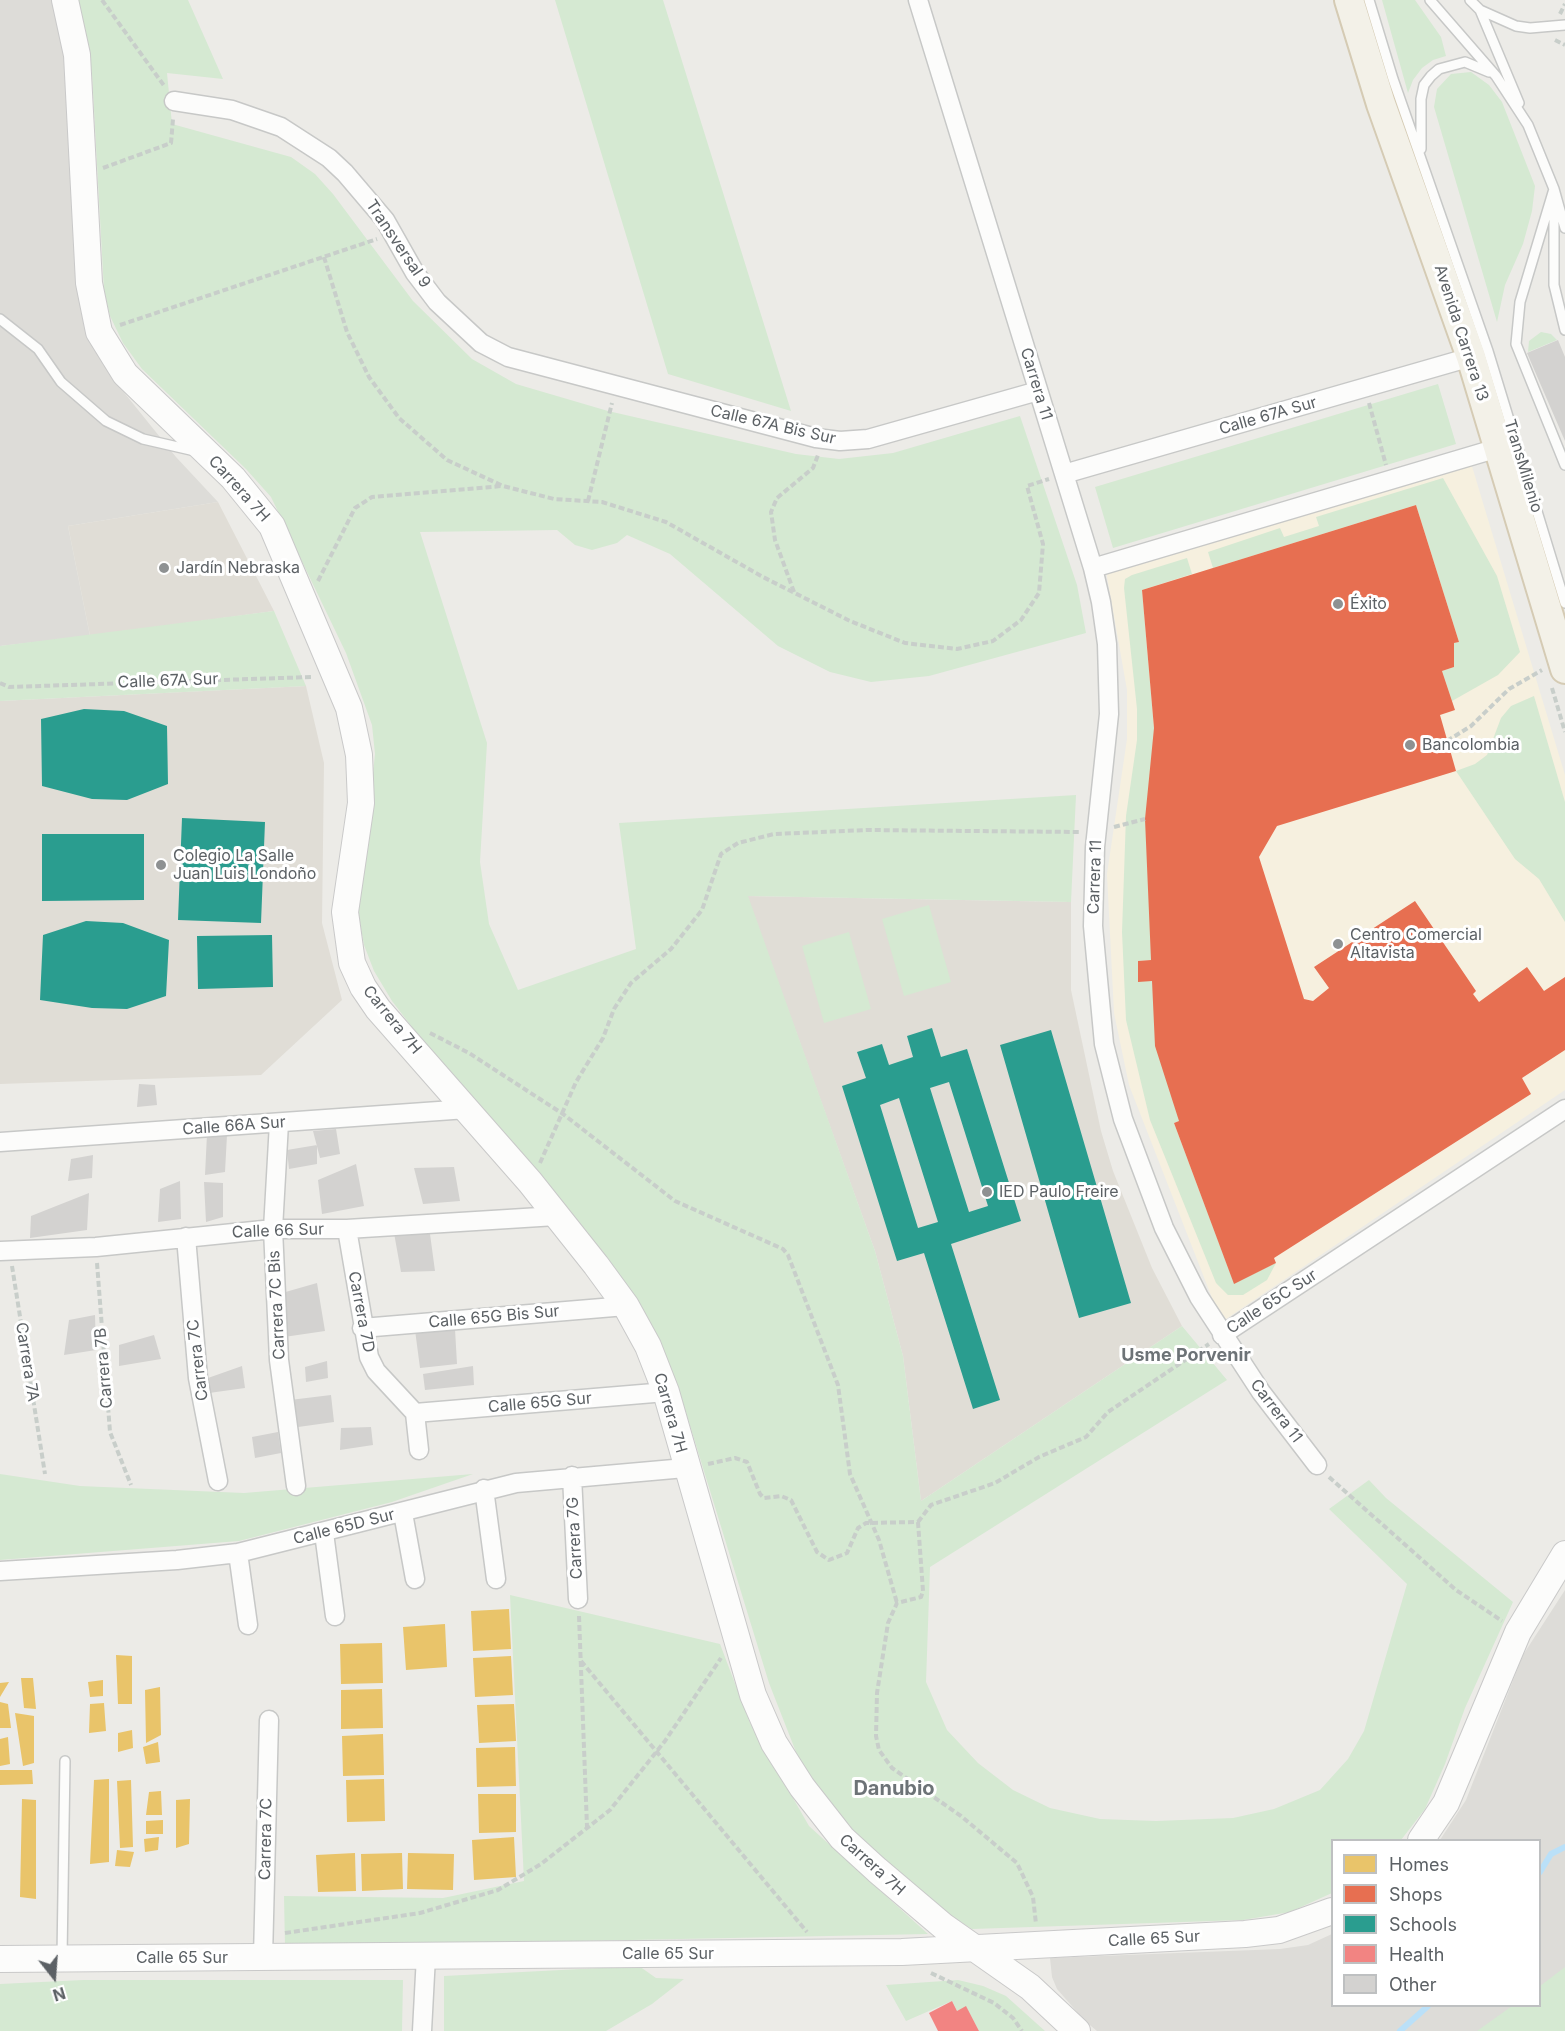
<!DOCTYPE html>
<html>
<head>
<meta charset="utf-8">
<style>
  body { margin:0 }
  #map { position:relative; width:1565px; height:2031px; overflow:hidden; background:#ecebe7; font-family:Inter,sans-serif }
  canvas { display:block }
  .legend { position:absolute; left:1331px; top:1839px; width:210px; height:168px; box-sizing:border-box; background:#fff; border:2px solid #bec0c1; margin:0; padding:8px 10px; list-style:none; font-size:18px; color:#5c6165 }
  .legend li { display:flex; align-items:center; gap:12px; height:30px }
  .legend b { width:30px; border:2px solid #bec0c1 }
  .north { position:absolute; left:24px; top:1947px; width:60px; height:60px; -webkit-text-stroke:4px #fff; paint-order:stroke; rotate:163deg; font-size:16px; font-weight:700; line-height:24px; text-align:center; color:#5c6165 }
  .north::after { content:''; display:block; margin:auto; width:21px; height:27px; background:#5c6165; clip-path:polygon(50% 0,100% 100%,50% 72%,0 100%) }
</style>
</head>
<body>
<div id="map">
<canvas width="1565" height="2031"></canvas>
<ul class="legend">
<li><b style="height:16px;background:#e9c46a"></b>Homes</li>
<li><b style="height:16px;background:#e76f51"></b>Shops</li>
<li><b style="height:16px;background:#2a9d8f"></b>Schools</li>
<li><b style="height:16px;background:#f28482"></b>Health</li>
<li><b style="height:16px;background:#d3d2d0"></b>Other</li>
</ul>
<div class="north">N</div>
</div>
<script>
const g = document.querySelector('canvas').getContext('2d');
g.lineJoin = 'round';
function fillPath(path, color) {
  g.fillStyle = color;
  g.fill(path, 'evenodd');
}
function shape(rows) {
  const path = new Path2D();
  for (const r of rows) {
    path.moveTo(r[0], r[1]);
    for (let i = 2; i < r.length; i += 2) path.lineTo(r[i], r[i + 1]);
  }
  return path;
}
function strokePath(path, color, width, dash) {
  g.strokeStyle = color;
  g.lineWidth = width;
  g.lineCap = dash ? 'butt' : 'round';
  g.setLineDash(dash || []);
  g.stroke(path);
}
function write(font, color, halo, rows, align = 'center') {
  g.font = font + ' Inter,sans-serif';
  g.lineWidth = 6;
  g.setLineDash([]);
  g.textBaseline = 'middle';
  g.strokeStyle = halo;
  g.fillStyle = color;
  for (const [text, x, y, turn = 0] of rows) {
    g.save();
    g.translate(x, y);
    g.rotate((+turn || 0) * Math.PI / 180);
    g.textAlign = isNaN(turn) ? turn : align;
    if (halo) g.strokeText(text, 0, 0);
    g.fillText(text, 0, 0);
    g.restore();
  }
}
fillPath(shape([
  [1471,463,1565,775,1565,1090,1226,1319,1214,1303,1129,1085,1114,1013,1107,874,1127,739,1127,690,1106,571]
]), '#f6f0df');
fillPath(shape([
  [0,0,53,0,63,19,114,380,176,457,218,502,68,526,90,636,0,646],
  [1565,1590,1565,2031,1097,2031,1085,2021,1057,1989,1052,1977,1050,1958,1280,1949,1308,1945,1332,1934,1332,2006,1540,2006,1540,1840,1440,1840,1466,1800,1523,1655]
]), '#dddcd8');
fillPath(shape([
  [218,502,274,611,90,636,68,526],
  [306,686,324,763,322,923,342,1000,261,1075,0,1084,0,701],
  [747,896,1071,902,1071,990,1101,1131,1113,1171,1152,1268,1182,1326,921,1501,903,1356,875,1251]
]), '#e0ddd6');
fillPath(shape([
  [78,0,188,0,223,79,167,73,172,124,291,157,315,174,333,194,413,301,472,359,516,384,608,411,796,454,839,459,893,453,1020,416,1077,585,1086,633,929,676,871,682,830,672,778,646,670,554,627,535,617,543,592,550,575,545,557,530,420,532,487,743,480,862,489,924,518,990,636,949,619,823,1076,795,1071,902,748,896,875,1251,903,1356,921,1501,1182,1326,1227,1380,930,1567,926,1682,947,1730,978,1763,1013,1790,1050,1808,1100,1819,1156,1821,1233,1818,1274,1809,1320,1790,1348,1759,1364,1731,1407,1584,1329,1509,1369,1480,1386,1498,1513,1602,1465,1708,1445,1764,1425,1809,1401,1840,1332,1840,1332,1893,1290,1912,1243,1920,972,1929,910,1889,861,1847,805,1775,769,1683,676,1380,654,1334,587,1236,415,1031,392,1001,374,971,364,945,358,912,375,754,372,725,346,653,271,497,246,469,142,369,123,343,110,316,104,290,92,74,85,28],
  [555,0,663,0,791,411,668,374],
  [1382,0,1415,0,1441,37,1446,56,1433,60,1422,68,1413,80,1408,93],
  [1471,72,1489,85,1502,102,1535,186,1532,211,1523,244,1505,285,1497,322,1434,107,1437,89,1451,74],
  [1541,332,1551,334,1557,340,1528,352,1529,341],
  [1438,384,1456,444,1113,548,1095,487],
  [1443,478,1497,576,1520,652,1498,675,1452,701,1442,671,1454,667,1454,643,1459,642,1416,505,1213,568,1208,552,1280,528,1284,537,1319,526,1316,517],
  [1187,558,1192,574,1142,590,1154,728,1151,960,1138,961,1138,981,1152,981,1179,1121,1174,1123,1234,1283,1276,1263,1267,1280,1243,1295,1228,1295,1216,1283,1150,1120,1126,1020,1122,932,1126,816,1137,740,1137,709,1124,588,1125,579,1132,575],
  [274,611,306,686,0,701,0,646],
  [1534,696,1565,802,1565,922,1539,879,1515,859,1456,771,1475,764,1487,755,1501,718,1511,706],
  [929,905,951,982,904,996,882,919],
  [849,932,871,1009,824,1023,802,946],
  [0,1474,80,1486,244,1493,473,1474,392,1502,239,1541,0,1560],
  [510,1595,720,1644,750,1723,809,1826,928,1934,285,1947,284,1896,443,1898,524,1881],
  [639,1966,656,1978,684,1979,652,2004,606,2031,444,2031,444,1976],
  [1565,1967,1565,2031,1477,2031,1512,2006,1540,2006,1540,1986],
  [83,1980,403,1980,402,2031,0,2031,0,1984],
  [958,1980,983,1986,1006,1996,1045,2031,979,2031,966,2007,957,2011,952,2001,906,2021,886,1985]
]), '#d5e9d2');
fillPath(shape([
  [509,1609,511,1649,473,1651,471,1611],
  [445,1624,447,1667,406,1670,403,1627],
  [382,1643,383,1683,341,1684,340,1644],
  [116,1655,132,1656,132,1704,118,1704],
  [511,1656,513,1695,475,1697,473,1658],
  [21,1678,33,1678,36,1709,24,1708],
  [103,1680,103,1696,90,1697,88,1682],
  [9,1682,0,1697,0,1683],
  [160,1687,161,1735,146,1743,145,1690],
  [382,1689,383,1728,341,1729,341,1690],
  [0,1702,8,1704,11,1728,0,1728],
  [104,1703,106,1731,89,1733,90,1704],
  [514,1704,516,1741,479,1743,477,1705],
  [15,1713,34,1716,34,1763,23,1766],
  [132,1730,133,1748,118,1752,118,1733],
  [383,1734,384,1775,343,1776,342,1736],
  [8,1737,10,1764,0,1766,0,1739],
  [158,1742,160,1762,146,1764,143,1747],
  [515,1747,516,1786,477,1787,476,1748],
  [0,1770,32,1770,33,1784,0,1785],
  [109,1779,109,1862,90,1864,94,1780],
  [384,1779,385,1821,347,1822,346,1780],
  [131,1780,133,1847,120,1848,117,1781],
  [161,1791,162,1815,146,1815,149,1792],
  [478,1794,516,1794,516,1832,479,1833],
  [22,1799,36,1800,36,1899,20,1897],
  [190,1799,189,1844,176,1848,176,1800],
  [163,1820,163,1834,146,1834,146,1821],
  [159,1837,158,1850,145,1852,144,1839],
  [514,1837,516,1877,474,1880,472,1840],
  [117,1850,134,1852,130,1867,115,1866],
  [355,1853,356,1891,318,1892,316,1855],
  [402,1853,403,1889,362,1891,361,1854],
  [408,1853,454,1854,453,1890,407,1889]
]), '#e9c46a');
fillPath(shape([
  [1416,505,1459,642,1454,643,1454,667,1442,671,1455,710,1440,715,1456,771,1277,826,1259,857,1304,999,1313,1001,1329,988,1314,967,1415,901,1476,991,1473,994,1479,1002,1527,967,1544,991,1565,977,1565,1050,1522,1078,1531,1094,1274,1258,1276,1263,1234,1284,1174,1123,1179,1121,1155,1046,1152,981,1138,982,1138,961,1151,960,1145,819,1154,728,1142,590]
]), '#e76f51');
fillPath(shape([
  [84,709,124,711,167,726,168,784,127,800,92,799,42,786,41,719],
  [182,818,265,822,261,923,178,920],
  [42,834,144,834,144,900,42,901],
  [86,921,123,923,169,940,166,996,127,1009,92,1008,40,1000,43,935],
  [272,935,273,987,198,989,197,936],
  [932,1028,941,1057,967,1049,1021,1221,951,1244,1000,1400,973,1409,924,1253,897,1261,842,1086,866,1078,857,1052,882,1044,889,1065,913,1057,907,1036],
  [949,1082,988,1206,969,1212,930,1088],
  [899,1098,938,1222,918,1228,880,1105],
  [1051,1030,1131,1303,1079,1318,1000,1045]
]), '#2a9d8f');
fillPath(shape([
  [952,2001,957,2011,966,2006,979,2031,938,2031,929,2013]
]), '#f28482');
strokePath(shape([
  [1540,1872,1551,1854,1565,1847],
  [1400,2031,1428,2006]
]), '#bae0f8', 6);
fillPath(shape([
  [1558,340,1565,357,1565,441,1527,353],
  [139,1084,155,1085,157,1105,137,1107],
  [336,1129,340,1154,320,1158,313,1131],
  [207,1134,227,1135,225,1172,205,1175],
  [317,1145,317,1164,289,1169,287,1150],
  [93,1155,92,1178,68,1181,71,1159],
  [356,1164,364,1206,322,1214,318,1180],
  [454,1167,460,1201,423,1204,414,1168],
  [180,1181,181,1219,158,1222,160,1189],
  [204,1182,223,1183,223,1217,206,1222],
  [89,1193,87,1230,30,1238,31,1216],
  [394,1233,430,1234,435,1271,401,1272],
  [317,1283,325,1331,284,1337,282,1293],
  [95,1315,96,1350,64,1355,69,1320],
  [455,1329,457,1364,420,1368,415,1330],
  [154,1335,161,1359,119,1366,119,1345],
  [327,1361,328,1378,306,1382,305,1367],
  [242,1366,245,1388,209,1393,208,1378],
  [473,1366,474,1385,425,1390,423,1374],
  [331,1395,334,1422,291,1428,290,1400],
  [371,1427,373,1445,340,1450,341,1428],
  [278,1432,281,1453,255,1458,252,1437]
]), '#d3d2d0');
const lane = shape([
  [1369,0,1393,79,1488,351,1565,603],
  [1430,0,1496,76,1528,125,1554,189,1565,228],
  [1470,0,1480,10,1519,103],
  [1480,10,1516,26,1530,28,1565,25],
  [1421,149,1421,99,1424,85,1431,76,1439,69,1465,62,1489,72],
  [1554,189,1520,302,1516,344,1565,465],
  [1554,200,1554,285,1565,330],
  [0,319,38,349,61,382,106,421,143,439,195,451],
  [62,1957,65,1761]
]);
const street = shape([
  [918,0,1093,568,1101,602,1107,644,1109,714,1095,847,1093,926,1104,1044,1123,1119,1164,1228,1199,1297,1261,1392,1317,1465],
  [174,101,232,110,281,127,329,158,345,173,385,220,415,273,437,302,481,343,508,357,816,438,840,441,868,439,1038,391],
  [1064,474,1471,357],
  [1093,568,1498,448],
  [279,1123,273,1229,279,1360,296,1486],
  [0,1142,467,1109],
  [347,1229,369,1357,376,1371,415,1413,419,1450],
  [186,1237,198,1378,218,1481],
  [0,1251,96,1247,273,1229,347,1229,556,1216],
  [362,1328,626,1306],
  [1222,1335,1565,1109],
  [415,1413,666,1392],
  [572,1476,578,1599],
  [484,1489,496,1579],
  [403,1513,415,1579],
  [324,1533,335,1616],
  [238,1553,248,1625],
  [0,1571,177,1560,238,1553,516,1483,685,1468],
  [263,1957,269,1720],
  [422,2031,426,1956]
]);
const secondary = shape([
  [65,0,77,55,89,283,99,332,125,374,233,478,272,526,349,708,359,755,361,803,345,912,352,963,363,987,378,1009,530,1182,596,1265,626,1306,648,1346,666,1392,753,1695,774,1743,802,1787,842,1838,877,1870,943,1926,1030,1987,1077,2031],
  [1421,1840,1446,1803,1518,1632,1565,1554],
  [0,1959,902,1952,1245,1934,1279,1930,1332,1911]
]);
const primary = shape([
  [1349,0,1381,104,1471,357,1565,669]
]);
strokePath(lane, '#c7c8c7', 12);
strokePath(street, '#c7c8c7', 21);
strokePath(secondary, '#c9c9c9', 28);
strokePath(primary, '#d5cbb4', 32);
strokePath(shape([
  [102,0,165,87],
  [1560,14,1565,4],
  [1555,40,1565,45],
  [103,168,171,143,173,119],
  [324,257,347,332,369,377,399,418,447,460,503,486,554,499,602,502,666,522,763,577,850,621,905,643,957,649,993,641,1021,620,1039,593,1043,544,1027,486,1049,479],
  [120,325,377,239],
  [1369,403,1386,465],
  [588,501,612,403],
  [318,581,355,508,372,497,502,486],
  [794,592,775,540,771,512,777,498,813,468,818,455],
  [0,683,9,687,312,677],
  [1552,688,1565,732],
  [1447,741,1471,726,1509,689,1542,670],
  [1114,827,1145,819],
  [430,1033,469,1053,563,1114,675,1201,783,1249,788,1255,838,1385,850,1474,879,1540,897,1603],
  [540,1163,576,1082,603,1038,614,1009,631,983,671,949,702,910,721,854,738,843,774,834,868,830,1080,832],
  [97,1263,110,1432,131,1485],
  [12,1266,45,1474],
  [708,1464,735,1458,747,1462,760,1494,764,1498,781,1496,791,1500,817,1552,829,1560,847,1553,858,1528,866,1523,918,1522],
  [1329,1477,1456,1590,1502,1621],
  [918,1522,923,1591,921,1597,897,1603,888,1623,877,1693,876,1736,879,1750,892,1768,961,1816,1017,1863,1033,1897,1036,1924],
  [918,1522,931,1505,995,1483,1039,1457,1086,1437,1108,1412,1209,1344],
  [579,1616,587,1827],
  [581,1661,807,1932],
  [285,1933,420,1913,498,1890,541,1864,610,1810,665,1741,721,1658],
  [931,1973,994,2003,1013,2018,1022,2031]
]), '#c8ceca', 4, [6, 3]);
strokePath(lane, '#fcfcfb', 9);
strokePath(street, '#fcfcfb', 18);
strokePath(secondary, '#fcfcfb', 26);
strokePath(primary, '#f3f1e8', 28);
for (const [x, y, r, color] of [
  [164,568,6,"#8e9192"],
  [1338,604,6,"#8e9192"],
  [1410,745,6,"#8e9192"],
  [161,865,6,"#8e9192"],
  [1338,944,6,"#8e9192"],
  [987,1192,6,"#8e9192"]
]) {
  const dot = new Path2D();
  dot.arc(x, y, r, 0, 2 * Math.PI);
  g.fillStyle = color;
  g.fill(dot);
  strokePath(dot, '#fff', 2);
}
write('16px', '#5c6165', '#fff', [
  ["Transversal 9",398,244,56],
  ["Avenida Carrera 13",1461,333,72],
  ["Carrera 11",1036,384,73],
  ["Calle 67A Sur",1268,416,-16],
  ["Calle 67A Bis Sur",773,425,13],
  ["TransMilenio",1523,466,73],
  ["Carrera 7H",239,489,48],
  ["Calle 67A Sur",168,681,-2],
  ["Carrera 11",1095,877,-88],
  ["Carrera 7H",392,1020,51],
  ["Calle 66A Sur",234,1126,-4],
  ["Calle 66 Sur",278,1231,-2],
  ["Calle 65C Sur",1272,1302,-33],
  ["Carrera 7C Bis",277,1305,-93],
  ["Carrera 7D",361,1312,79],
  ["Calle 65G Bis Sur",494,1317,-5],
  ["Carrera 7C",198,1360,-97],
  ["Carrera 7A",27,1362,81],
  ["Carrera 7B",104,1368,-95],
  ["Calle 65G Sur",540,1403,-5],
  ["Carrera 11",1276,1411,53],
  ["Carrera 7H",670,1413,74],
  ["Calle 65D Sur",344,1527,-14],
  ["Carrera 7G",575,1538,-93],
  ["Carrera 7C",266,1839,-89],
  ["Carrera 7H",872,1865,42],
  ["Calle 65 Sur",1154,1939,-3],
  ["Calle 65 Sur",668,1954],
  ["Calle 65 Sur",182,1958]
]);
write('16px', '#5c6165', '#fff', [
  ["Jardín Nebraska",176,568],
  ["Éxito",1350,604],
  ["Bancolombia",1422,745],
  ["Colegio La Salle",173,856],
  ["Juan Luis Londoño",173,874],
  ["Centro Comercial",1350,935],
  ["Altavista",1350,953],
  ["IED Paulo Freire",999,1192]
], 'left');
write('bold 18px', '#6d7377', '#fff', [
  ["Usme Porvenir",1186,1356]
]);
write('bold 20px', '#6d7377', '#fff', [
  ["Danubio",894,1789]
]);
</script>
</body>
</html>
